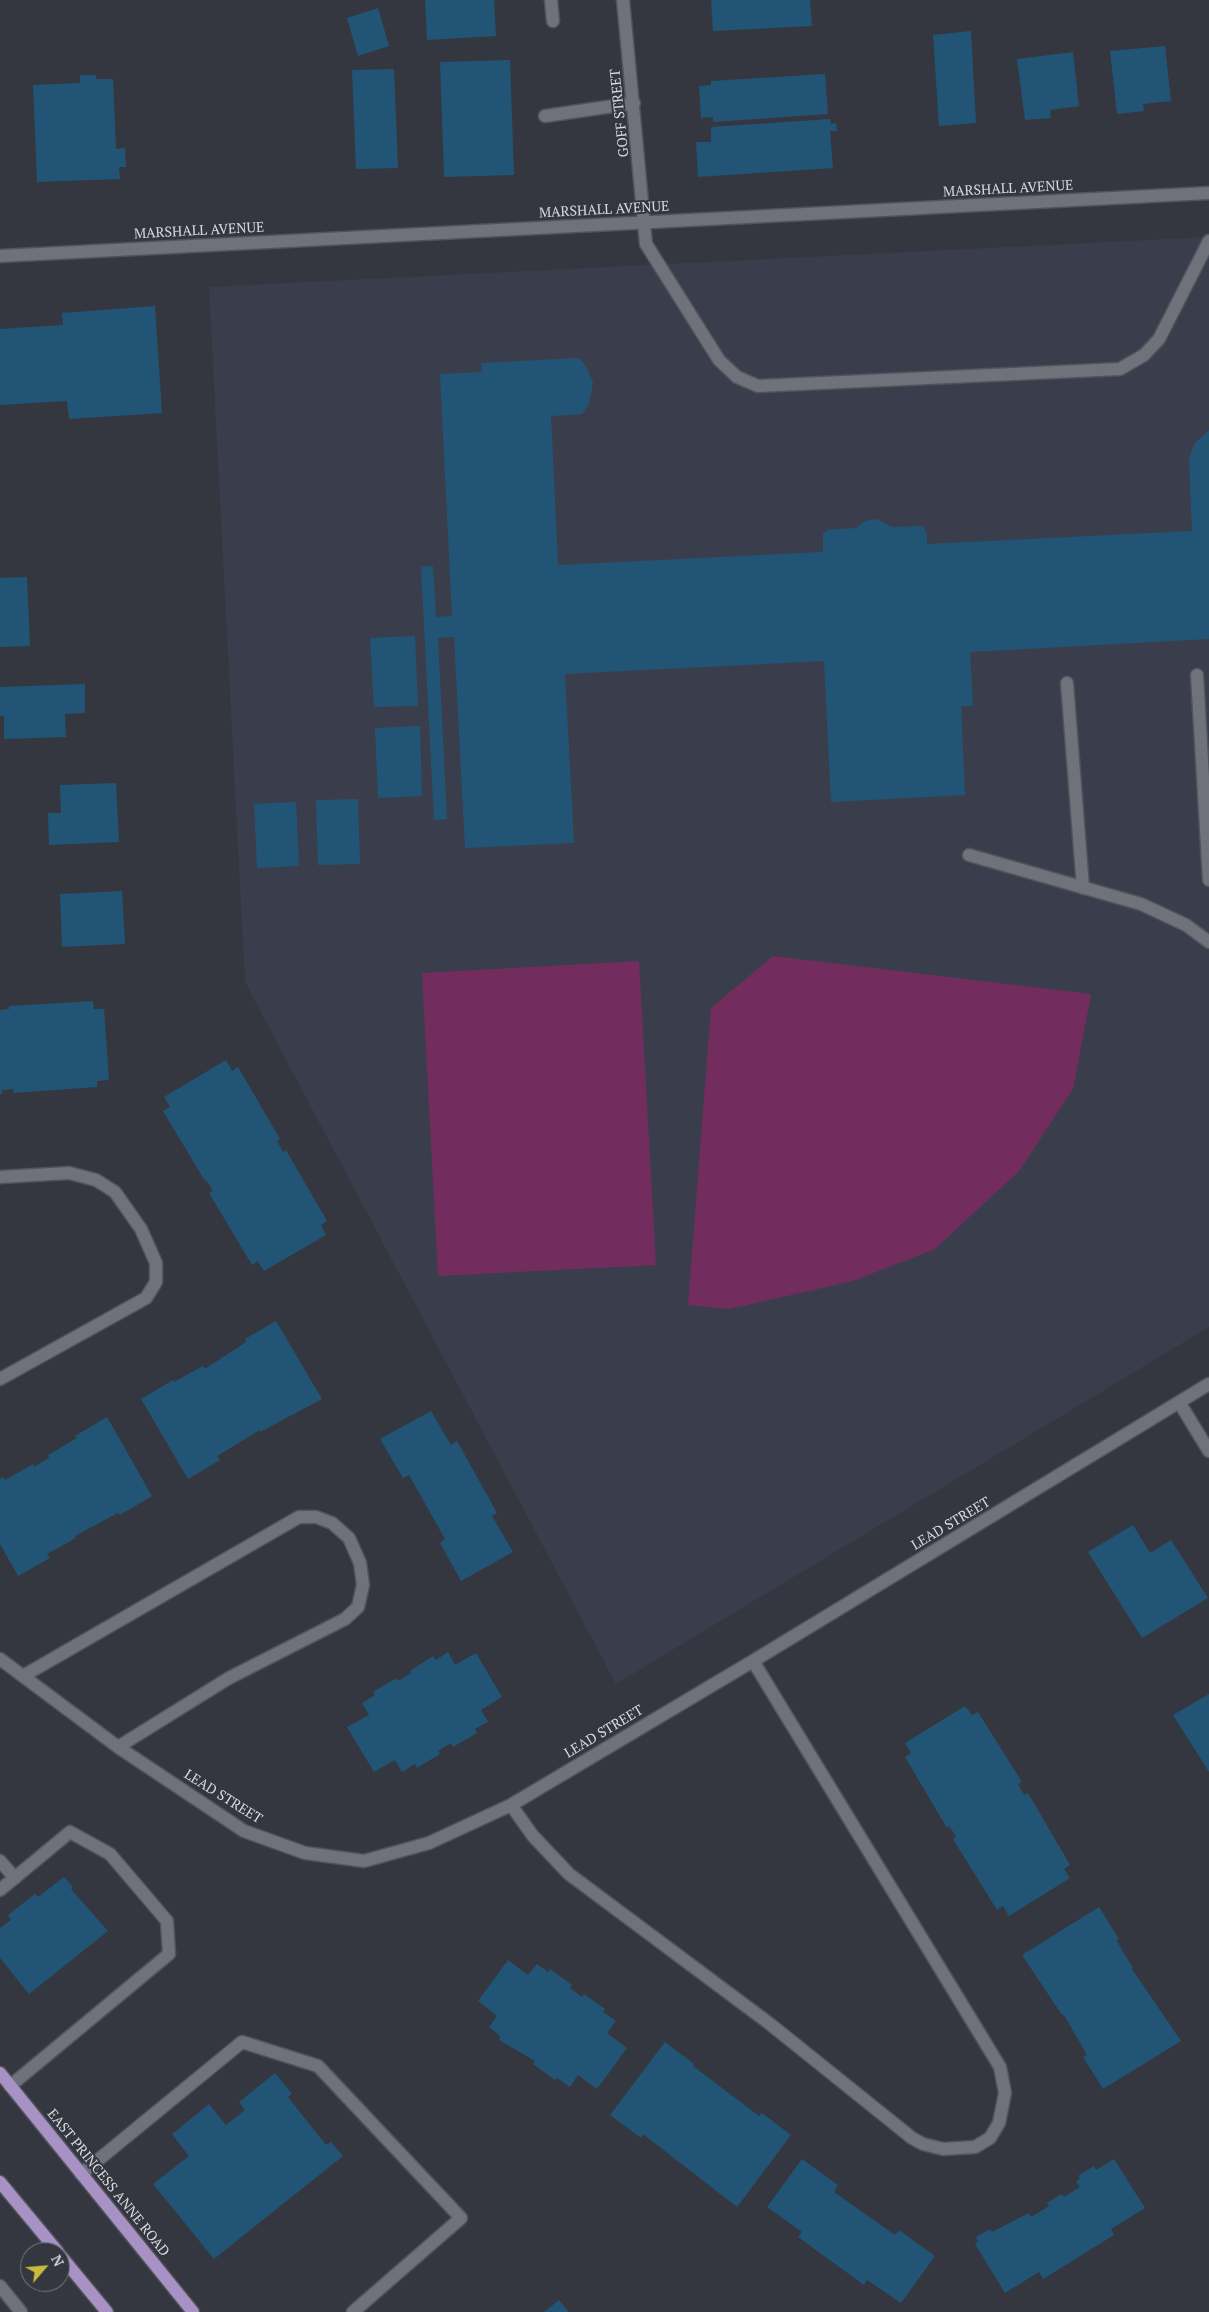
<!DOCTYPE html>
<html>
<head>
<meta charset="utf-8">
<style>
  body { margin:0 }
  #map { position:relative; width:1209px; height:2312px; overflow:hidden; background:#34373f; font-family:"PT Serif",serif }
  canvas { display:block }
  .north { position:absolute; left:20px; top:2242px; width:50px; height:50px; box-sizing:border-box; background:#34373f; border:1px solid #76787f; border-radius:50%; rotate:63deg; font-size:14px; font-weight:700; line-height:20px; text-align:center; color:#d9dae0 }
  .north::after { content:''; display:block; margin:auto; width:18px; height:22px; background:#c8bb3b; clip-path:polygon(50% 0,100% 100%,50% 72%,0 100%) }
</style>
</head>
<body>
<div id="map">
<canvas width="1209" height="2312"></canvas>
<div class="north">N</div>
</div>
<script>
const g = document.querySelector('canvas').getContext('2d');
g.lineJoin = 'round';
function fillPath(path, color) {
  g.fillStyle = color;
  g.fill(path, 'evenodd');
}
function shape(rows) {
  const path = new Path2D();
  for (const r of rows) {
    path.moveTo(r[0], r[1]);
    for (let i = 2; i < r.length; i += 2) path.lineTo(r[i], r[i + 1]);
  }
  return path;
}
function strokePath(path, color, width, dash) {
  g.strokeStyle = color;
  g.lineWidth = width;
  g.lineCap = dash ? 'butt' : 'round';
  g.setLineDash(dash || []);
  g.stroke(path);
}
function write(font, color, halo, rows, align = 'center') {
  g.font = font + ' "PT Serif",serif';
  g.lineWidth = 4;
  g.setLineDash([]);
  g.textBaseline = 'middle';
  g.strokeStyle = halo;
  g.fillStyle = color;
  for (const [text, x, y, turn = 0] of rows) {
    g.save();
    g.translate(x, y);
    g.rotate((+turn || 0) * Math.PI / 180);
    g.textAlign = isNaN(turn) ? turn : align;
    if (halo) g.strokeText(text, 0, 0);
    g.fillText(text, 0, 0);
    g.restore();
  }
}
fillPath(shape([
  [1209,237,1209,1327,616,1684,245,982,209,287]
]), '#3a3e4c');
fillPath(shape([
  [773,956,1091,994,1073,1089,1019,1171,935,1249,853,1281,729,1309,688,1305,711,1008],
  [639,961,656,1265,438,1276,422,973]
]), '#722d5e');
fillPath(shape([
  [425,0,494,0,496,36,427,40],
  [711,0,810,0,812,26,713,31],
  [378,8,389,46,358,56,347,18],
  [971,31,976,123,939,126,933,35],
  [1165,46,1171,101,1143,104,1144,111,1117,114,1110,51],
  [1073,52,1079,106,1050,110,1051,118,1025,120,1017,59],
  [510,60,514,175,444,177,440,62],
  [394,69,398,168,356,169,352,70],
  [825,74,828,114,713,122,713,117,701,118,699,86,711,85,711,81],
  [80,75,96,75,96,79,113,79,116,149,125,148,126,167,119,167,120,179,37,182,33,85,80,83],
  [830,119,831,124,836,123,837,131,830,131,833,168,698,177,696,142,711,142,711,127],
  [155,306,162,413,69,419,67,401,0,405,0,329,63,325,62,313],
  [579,358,587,368,593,383,589,404,582,414,551,416,558,565,823,552,823,534,827,530,856,528,865,521,876,519,892,527,923,526,927,534,927,544,1192,531,1189,458,1195,443,1209,430,1209,639,970,652,973,706,961,706,965,795,831,802,824,661,565,674,574,843,465,848,454,637,438,638,447,819,434,820,421,567,433,566,436,617,452,616,440,374,482,372,481,363],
  [27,577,30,646,0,647,0,578],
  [415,636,418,706,374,707,370,638],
  [85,684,85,713,65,714,66,737,4,739,4,716,0,716,0,687],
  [420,726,422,796,378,798,375,728],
  [116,783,119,842,49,845,48,813,61,813,60,785],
  [358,799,360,864,318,865,316,800],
  [296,802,299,866,257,868,254,804],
  [122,891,125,944,62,947,60,894],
  [93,1001,94,1009,104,1009,109,1080,97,1081,97,1087,14,1093,13,1089,2,1090,2,1094,0,1094,0,1010,9,1009,9,1006],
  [226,1060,232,1071,238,1067,280,1139,277,1141,283,1152,286,1150,327,1221,321,1225,326,1235,264,1271,258,1261,252,1265,209,1193,213,1191,206,1180,205,1181,163,1111,170,1107,164,1097],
  [276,1321,322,1399,260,1432,260,1430,217,1456,220,1460,188,1479,141,1399,173,1380,174,1382,203,1366,205,1369,246,1342,245,1339],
  [431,1411,451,1445,457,1441,497,1513,492,1516,513,1552,461,1581,440,1543,445,1539,409,1475,403,1478,380,1439],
  [107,1417,152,1496,120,1515,118,1513,75,1536,76,1538,47,1554,50,1558,18,1576,0,1544,0,1479,3,1477,5,1480,33,1464,34,1467,49,1458,48,1455,77,1438,75,1436],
  [1133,1525,1150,1553,1171,1540,1208,1598,1142,1638,1088,1552],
  [448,1652,455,1665,476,1653,502,1697,481,1710,488,1722,475,1729,477,1733,453,1747,451,1743,438,1751,440,1754,417,1768,415,1764,402,1772,395,1760,374,1772,347,1727,369,1715,362,1703,375,1695,373,1692,396,1678,398,1681,411,1673,410,1671,433,1656,436,1660],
  [1209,1694,1209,1772,1173,1715],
  [965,1706,972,1715,978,1712,1022,1782,1018,1784,1024,1795,1028,1793,1070,1865,1064,1869,1070,1878,1009,1916,1003,1906,997,1910,953,1839,956,1836,949,1826,947,1828,905,1757,911,1753,905,1743],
  [64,1877,73,1887,71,1889,108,1931,29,1994,0,1958,0,1928,11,1920,8,1915,35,1894,38,1897],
  [1099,1907,1119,1939,1116,1940,1133,1968,1132,1969,1181,2041,1103,2089,1083,2057,1087,2055,1064,2015,1062,2015,1022,1955],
  [508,1960,528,1975,537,1964,548,1972,550,1969,572,1985,570,1988,582,1997,584,1994,605,2009,603,2012,616,2021,607,2033,627,2048,597,2089,578,2075,570,2087,557,2078,555,2080,533,2064,535,2061,499,2040,500,2036,489,2027,497,2016,478,2001],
  [665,2042,694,2064,693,2066,759,2116,762,2113,791,2135,737,2207,643,2134,641,2138,610,2115],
  [275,2073,292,2094,288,2097,326,2145,331,2142,343,2156,214,2259,153,2184,189,2156,172,2134,209,2104,226,2125,245,2110,239,2102],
  [802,2159,838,2185,834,2192,895,2235,899,2230,935,2256,901,2303,867,2280,864,2285,798,2237,802,2232,767,2207],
  [1114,2159,1145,2208,1111,2229,1114,2235,1043,2279,1039,2272,1005,2293,975,2244,978,2241,976,2237,990,2229,992,2232,1029,2213,1031,2217,1049,2206,1047,2203,1061,2194,1064,2197,1080,2187,1076,2181,1080,2179,1078,2176,1094,2166,1096,2170],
  [559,2300,569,2312,544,2312]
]), '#225575');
const minor = shape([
  [551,0,553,21],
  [623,0,646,244,719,360,737,377,758,386,1120,369,1144,355,1159,339,1209,241],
  [545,116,634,103],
  [0,256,1209,193],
  [1197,675,1209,880],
  [1067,683,1083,888],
  [969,855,1141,904,1186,925,1209,942],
  [0,1177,69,1173,96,1180,115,1192,141,1229,156,1263,156,1282,146,1298,0,1379],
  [1179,1402,1209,1451],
  [0,1659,118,1747,244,1831,305,1853,364,1861,429,1843,511,1805,753,1661,1209,1384],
  [23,1676,299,1517,316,1517,332,1523,349,1538,360,1563,363,1585,358,1607,345,1619,229,1678,118,1747],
  [511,1805,533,1836,569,1874,770,2024,912,2138,923,2144,943,2149,975,2147,990,2138,999,2123,1005,2093,1000,2067,753,1661],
  [0,1861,15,1878],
  [0,1890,70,1832,110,1854,167,1921,169,1954,10,2086],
  [81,2174,242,2042,318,2066,461,2218,353,2312],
  [0,2286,21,2312]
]);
const major = shape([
  [0,2073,193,2312],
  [0,2182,58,2252],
  [60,2255,107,2312]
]);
strokePath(minor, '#51535a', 15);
strokePath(major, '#51535a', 15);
strokePath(minor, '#6f727b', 12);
strokePath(major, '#a892c5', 12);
write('14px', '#d9dae0', '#34373f', [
  ["GOFF STREET",620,113,-96],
  ["MARSHALL AVENUE",1008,189,-3],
  ["MARSHALL AVENUE",604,210,-3],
  ["MARSHALL AVENUE",199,231,-3],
  ["LEAD STREET",951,1524,-31],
  ["LEAD STREET",604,1732,-31],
  ["LEAD STREET",223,1797,32],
  ["EAST PRINCESS ANNE ROAD",108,2183,51]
]);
</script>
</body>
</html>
